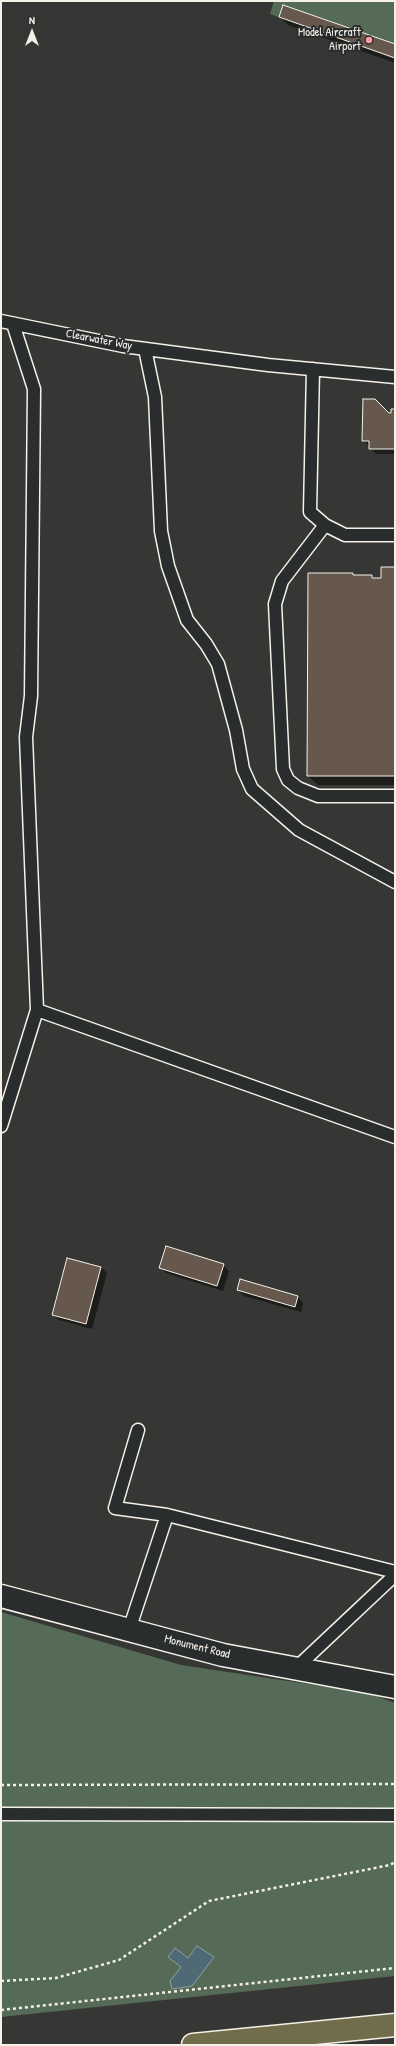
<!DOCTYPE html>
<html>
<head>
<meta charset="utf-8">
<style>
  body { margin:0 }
  #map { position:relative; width:396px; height:2046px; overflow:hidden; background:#363634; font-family:"Patrick Hand",sans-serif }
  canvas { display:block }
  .frame { position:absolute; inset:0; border:2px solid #f4f1e8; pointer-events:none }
  .north { position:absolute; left:12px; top:12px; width:40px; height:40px; -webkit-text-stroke:3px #2a2d2e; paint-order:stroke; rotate:0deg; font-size:11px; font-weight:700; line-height:16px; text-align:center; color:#f4f1e8 }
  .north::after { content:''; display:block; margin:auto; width:14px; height:18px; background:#f4f1e8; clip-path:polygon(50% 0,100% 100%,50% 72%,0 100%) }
</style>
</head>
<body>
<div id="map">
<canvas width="396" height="2046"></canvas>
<div class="frame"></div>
<div class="north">N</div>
</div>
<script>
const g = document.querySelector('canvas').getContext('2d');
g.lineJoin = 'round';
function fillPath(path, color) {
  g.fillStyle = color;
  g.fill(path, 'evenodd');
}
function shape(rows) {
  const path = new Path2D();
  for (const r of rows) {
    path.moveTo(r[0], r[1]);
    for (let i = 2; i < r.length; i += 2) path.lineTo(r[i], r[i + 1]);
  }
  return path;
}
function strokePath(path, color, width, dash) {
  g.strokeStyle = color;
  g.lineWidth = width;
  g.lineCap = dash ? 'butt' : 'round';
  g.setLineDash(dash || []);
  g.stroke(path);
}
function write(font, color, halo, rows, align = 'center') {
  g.font = font + ' "Patrick Hand",sans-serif';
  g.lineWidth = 4;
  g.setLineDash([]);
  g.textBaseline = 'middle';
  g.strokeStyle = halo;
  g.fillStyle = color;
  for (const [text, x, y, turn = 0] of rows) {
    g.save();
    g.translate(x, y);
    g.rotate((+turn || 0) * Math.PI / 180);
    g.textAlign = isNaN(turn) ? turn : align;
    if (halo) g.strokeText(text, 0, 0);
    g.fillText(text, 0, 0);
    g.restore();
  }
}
fillPath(shape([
  [274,1,395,1,395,59,270,14],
  [1,1612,181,1665,368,1693,395,1703,395,1976,1,2017]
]), '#566b57');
const water = shape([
  [197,1946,214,1957,192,1986,172,1989,170,1981,181,1967,168,1957,175,1948,188,1958,197,1946]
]);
fillPath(water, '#4f6a74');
strokePath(water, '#91a0a2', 1);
fillPath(shape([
  [280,17,395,45,395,63,288,25],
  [395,410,395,454,376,454,363,440,388,414,392,414],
  [395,568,395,785,318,785,308,776,352,574,354,576,372,576,375,579,382,579],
  [223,1265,229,1271,223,1291,166,1273,160,1267],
  [101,1267,107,1273,92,1329,59,1320,53,1315],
  [238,1290,298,1297,303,1303,301,1312,244,1296]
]), '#0007');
const building = shape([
  [283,5,395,44,395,58,279,17,283,5],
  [363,399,375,399,389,413,391,413,391,409,395,409,395,449,369,449,369,441,362,441,363,399],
  [395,554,395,776,307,776,308,573,353,573,353,575,372,575,372,578,381,578,381,567,395,567,395,554],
  [166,1246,224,1264,217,1286,159,1268,166,1246],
  [67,1258,101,1267,86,1324,52,1315,67,1258],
  [240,1279,298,1296,295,1307,237,1290,240,1279]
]);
fillPath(building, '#66584c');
strokePath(building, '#f4f1e8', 1);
const lane = shape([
  [1,321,123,346,268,365,395,377],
  [13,324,34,389,31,696,26,737,37,1010,395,1137],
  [145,349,155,397,161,531,168,566,187,620,206,644,218,664,236,730,243,769,252,789,299,830,395,882],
  [313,369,310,512,325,525,345,535,395,535],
  [325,525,282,581,275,604,283,769,288,780,298,788,318,796,395,796],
  [1,1126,37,1010],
  [167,1515,395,1572],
  [129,1630,167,1515,115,1508,138,1430],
  [295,1669,395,1575],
  [1,1814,395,1815]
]);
const street = shape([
  [1,1596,223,1655,395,1687]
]);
const highway = shape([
  [193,2045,395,2025]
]);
strokePath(lane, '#f4f1e8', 15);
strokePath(street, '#f4f1e8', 25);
strokePath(highway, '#f4f1e8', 25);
strokePath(shape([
  [1,1785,395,1784],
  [1,1981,56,1978,119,1960,209,1901,390,1865,395,1862],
  [1,2010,395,1968]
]), '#f4f1e8', 2.5, [3, 3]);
strokePath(lane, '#2a2d2e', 12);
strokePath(street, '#2a2d2e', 22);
strokePath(highway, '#716d4b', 22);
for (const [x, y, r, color] of [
  [369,40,4,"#ff9aa2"]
]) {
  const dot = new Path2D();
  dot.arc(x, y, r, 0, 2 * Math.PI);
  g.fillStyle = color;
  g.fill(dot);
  strokePath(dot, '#2a2d2e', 1.5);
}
write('12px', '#f4f1e8', '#2a2d2e', [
  ["Model Aircraft",361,33],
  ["Airport",361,47]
], 'right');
write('12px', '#f4f1e8', '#2a2d2e', [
  ["Clearwater Way",99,340,11],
  ["Monument Road",197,1647,14]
]);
</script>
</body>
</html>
